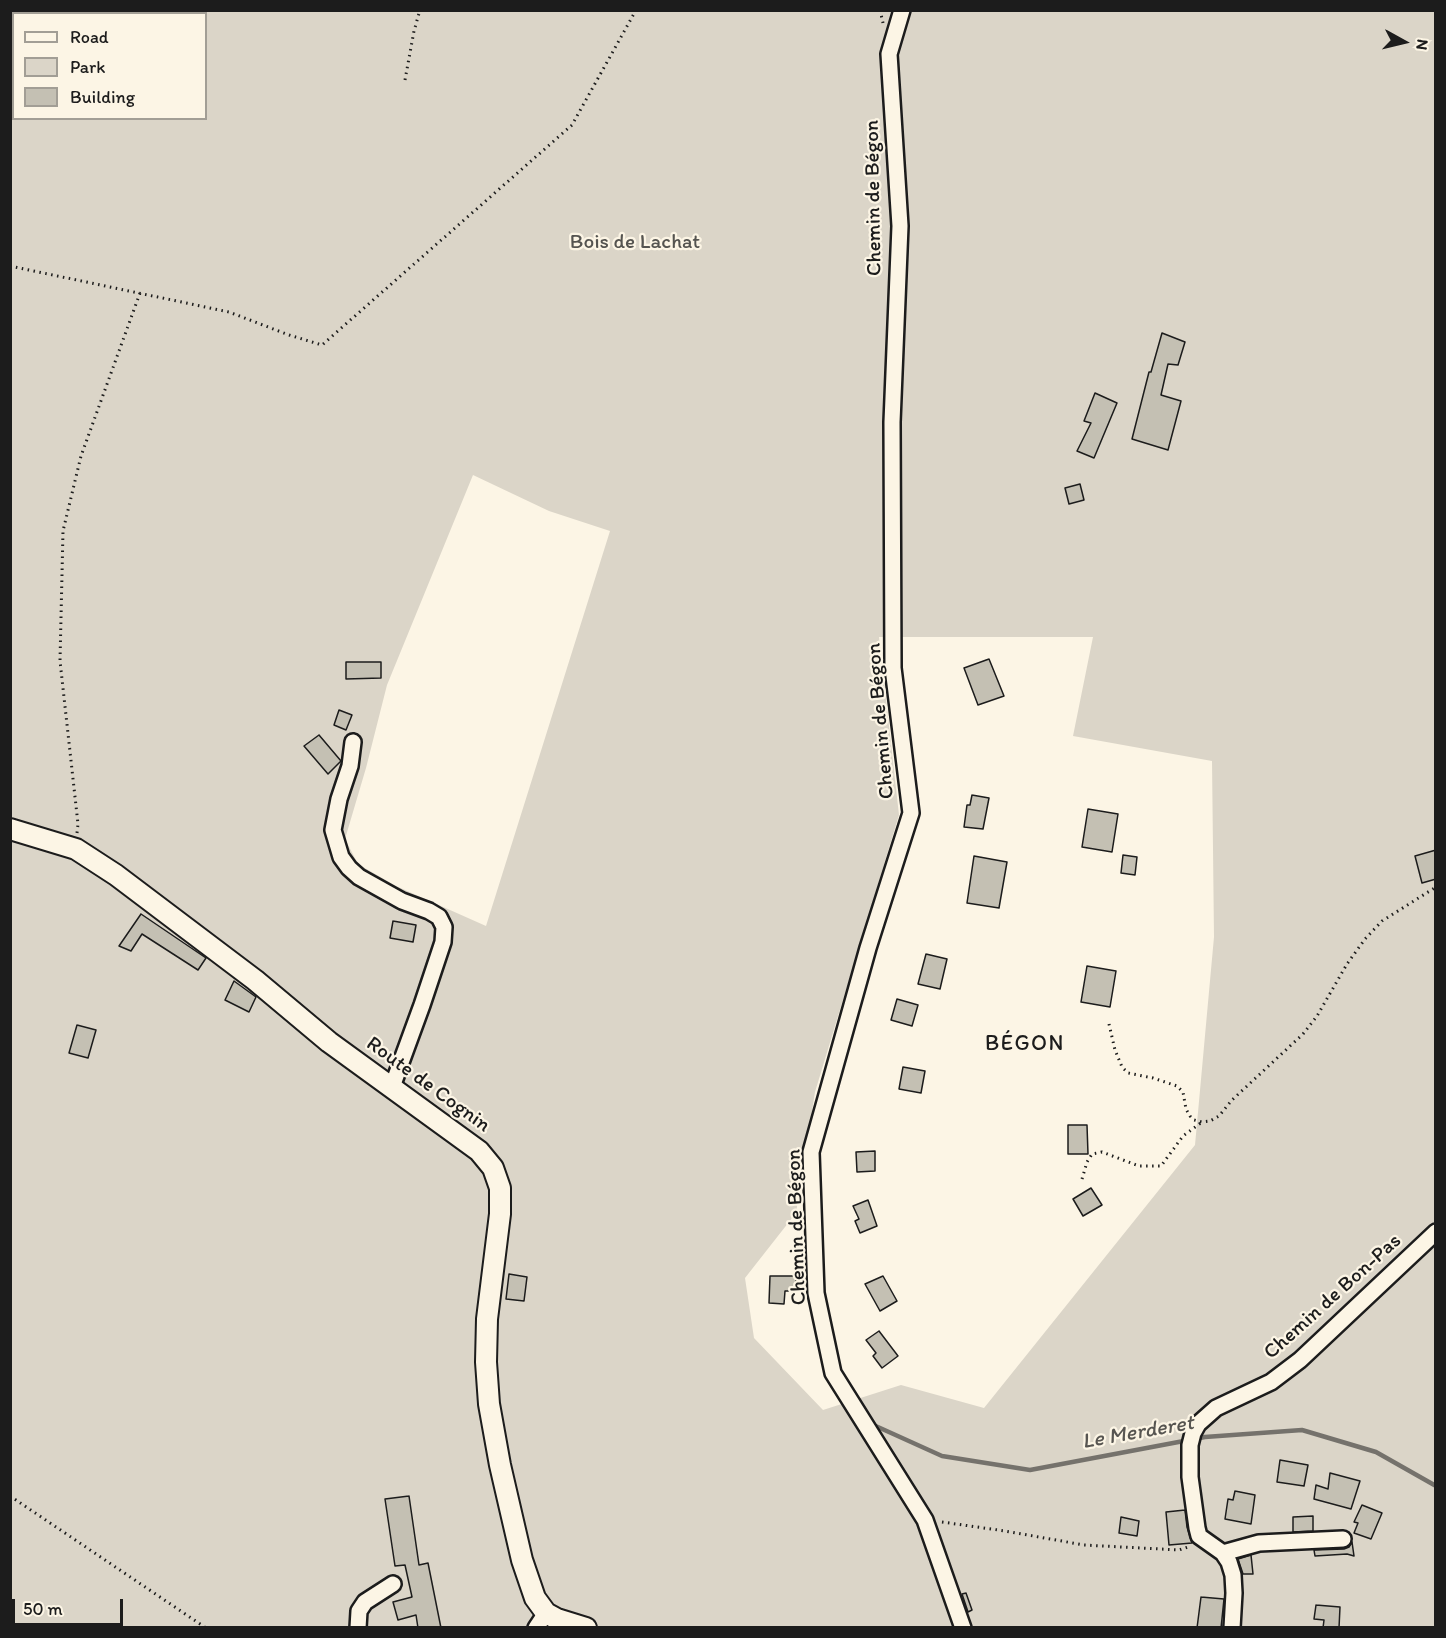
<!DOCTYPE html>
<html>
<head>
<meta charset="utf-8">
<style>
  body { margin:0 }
  #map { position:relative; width:1446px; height:1638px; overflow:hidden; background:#fcf5e5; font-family:Itim,sans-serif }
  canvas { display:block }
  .frame { position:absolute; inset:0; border:12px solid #1c1c1c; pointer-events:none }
  .legend { position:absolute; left:12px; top:12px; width:195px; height:108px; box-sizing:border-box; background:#fcf5e5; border:2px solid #a29e95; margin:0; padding:8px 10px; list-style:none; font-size:18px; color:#1c1c1c }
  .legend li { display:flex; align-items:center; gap:12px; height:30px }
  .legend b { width:30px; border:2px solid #a29e95 }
  .north { position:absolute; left:1374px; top:12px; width:60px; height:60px; -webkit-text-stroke:4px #fcf5e5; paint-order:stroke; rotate:98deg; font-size:16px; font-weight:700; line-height:24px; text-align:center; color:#1c1c1c }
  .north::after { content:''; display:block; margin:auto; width:21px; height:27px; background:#1c1c1c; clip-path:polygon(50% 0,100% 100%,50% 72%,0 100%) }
  .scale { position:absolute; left:12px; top:1599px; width:111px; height:27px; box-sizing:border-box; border:3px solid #1c1c1c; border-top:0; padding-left:8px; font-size:18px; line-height:21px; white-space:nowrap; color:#1c1c1c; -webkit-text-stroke:4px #fcf5e5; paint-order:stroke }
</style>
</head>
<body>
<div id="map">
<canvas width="1446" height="1638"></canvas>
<div class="frame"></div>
<ul class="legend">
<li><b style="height:8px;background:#fcf5e5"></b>Road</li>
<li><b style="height:16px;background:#dbd5c8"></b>Park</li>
<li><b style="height:16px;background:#c4c0b3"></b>Building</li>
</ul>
<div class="north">N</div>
<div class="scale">50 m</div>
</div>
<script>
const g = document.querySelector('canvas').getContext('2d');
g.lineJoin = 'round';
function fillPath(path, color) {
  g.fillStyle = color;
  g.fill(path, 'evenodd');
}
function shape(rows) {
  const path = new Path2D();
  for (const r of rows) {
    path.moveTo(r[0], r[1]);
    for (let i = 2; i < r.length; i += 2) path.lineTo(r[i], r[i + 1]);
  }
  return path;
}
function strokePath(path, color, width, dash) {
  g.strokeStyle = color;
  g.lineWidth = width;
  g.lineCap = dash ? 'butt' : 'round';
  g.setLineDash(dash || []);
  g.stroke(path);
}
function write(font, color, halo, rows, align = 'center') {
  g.font = font + ' Itim,sans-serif';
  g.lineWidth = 4.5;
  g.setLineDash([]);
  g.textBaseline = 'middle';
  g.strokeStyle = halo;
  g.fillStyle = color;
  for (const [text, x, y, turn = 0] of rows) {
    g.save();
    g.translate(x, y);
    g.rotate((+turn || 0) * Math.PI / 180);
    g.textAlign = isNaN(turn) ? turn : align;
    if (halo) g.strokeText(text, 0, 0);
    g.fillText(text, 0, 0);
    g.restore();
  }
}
fillPath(shape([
  [11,11,1435,11,1435,1627,11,1628],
  [14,14,206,14,206,118,14,118],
  [473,475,549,511,610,531,486,926,396,886,358,864,345,839,366,768,387,685],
  [879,637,1093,637,1073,736,1212,761,1214,937,1195,1145,984,1408,901,1385,823,1410,754,1338,745,1278,796,1213,815,1092,899,815]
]), '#dbd5c8');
strokePath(shape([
  [869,1423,942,1456,1030,1470,1205,1437,1302,1430,1376,1452,1436,1486]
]), '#75726c', 4.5);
const building = shape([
  [1162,333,1185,342,1178,365,1168,364,1161,395,1181,401,1168,450,1132,439,1149,372,1151,372,1162,333],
  [1095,393,1117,403,1094,458,1077,451,1091,423,1084,421,1095,393],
  [1080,484,1084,500,1069,504,1065,488,1080,484],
  [989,659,1004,696,978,705,964,668,989,659],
  [346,662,381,662,381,678,346,679,346,662],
  [339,710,352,715,346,730,334,725,339,710],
  [319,735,341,761,328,774,304,746,319,735],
  [972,795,989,798,983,829,964,827,967,805,970,805,972,795],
  [1088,809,1118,814,1112,852,1082,847,1088,809],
  [1436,850,1436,879,1422,883,1415,856,1436,850],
  [1123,855,1137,857,1135,875,1121,873,1123,855],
  [974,856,1007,862,999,908,967,903,974,856],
  [141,914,206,958,198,970,142,934,131,951,119,946,141,914],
  [393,921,416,925,413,942,390,938,393,921],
  [926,954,947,959,940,989,918,984,926,954],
  [1087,966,1116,971,1110,1007,1081,1002,1087,966],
  [234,981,256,997,249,1012,225,1000,234,981],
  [897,999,918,1005,912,1026,891,1020,897,999],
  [77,1025,96,1030,88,1058,69,1053,77,1025],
  [903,1067,925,1071,921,1093,899,1089,903,1067],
  [1068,1125,1087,1125,1088,1154,1068,1154,1068,1125],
  [875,1151,875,1171,857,1172,856,1152,875,1151],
  [1091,1188,1102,1205,1083,1216,1073,1199,1091,1188],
  [868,1200,877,1226,860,1233,855,1221,859,1219,853,1206,868,1200],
  [509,1274,527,1277,524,1301,506,1299,509,1274],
  [770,1276,796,1276,796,1291,785,1291,784,1304,769,1303,770,1276],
  [883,1276,897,1301,880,1311,865,1284,883,1276],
  [879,1331,898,1356,882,1368,873,1356,876,1353,866,1340,879,1331],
  [1280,1460,1308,1465,1304,1486,1277,1482,1280,1460],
  [1330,1473,1360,1481,1351,1509,1314,1499,1316,1485,1328,1489,1330,1473],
  [1235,1491,1255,1495,1251,1524,1225,1519,1228,1499,1233,1500,1235,1491],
  [409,1496,419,1565,428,1563,441,1628,418,1628,416,1615,398,1620,393,1602,412,1597,405,1565,395,1566,385,1499,409,1496],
  [1362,1505,1382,1513,1371,1539,1354,1533,1358,1523,1354,1522,1362,1505],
  [1185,1510,1187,1527,1192,1543,1169,1545,1166,1512,1185,1510],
  [1313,1516,1313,1531,1293,1532,1293,1517,1313,1516],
  [1121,1517,1139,1521,1137,1536,1119,1533,1121,1517],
  [1352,1542,1354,1556,1347,1554,1315,1556,1314,1550,1344,1549,1349,1547,1352,1542],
  [1251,1555,1253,1574,1243,1574,1238,1559,1251,1555],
  [966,1593,972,1610,968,1612,962,1594,966,1593],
  [1201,1597,1224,1599,1221,1628,1197,1628,1201,1597],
  [1316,1605,1340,1607,1339,1628,1323,1628,1324,1620,1314,1619,1316,1605]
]);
fillPath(building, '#c4c0b3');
strokePath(building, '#1c1c1c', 1.5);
const minor = shape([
  [902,10,889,54,900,226,892,422,893,668,911,813,868,948,811,1152,816,1293,833,1373,925,1520,963,1628],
  [353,742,350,766,339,799,333,830,341,857,349,868,359,877,402,901,429,911,439,917,444,927,443,942,422,1005,392,1087],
  [1223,1553,1259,1543,1343,1539],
  [358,1628,359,1611,365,1602,393,1584],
  [536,1628,546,1613],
  [1232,1628,1234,1593,1233,1575,1229,1562,1223,1553,1199,1536,1197,1528,1190,1477,1190,1445,1193,1433,1198,1424,1216,1408,1271,1382,1300,1360,1436,1232]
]);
const major = shape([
  [10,829,76,849,116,875,255,980,329,1042,479,1151,493,1168,500,1188,500,1214,487,1319,486,1362,489,1404,500,1465,522,1560,535,1598,546,1613,557,1619,586,1628]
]);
strokePath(minor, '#1c1c1c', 20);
strokePath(major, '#1c1c1c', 24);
strokePath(shape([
  [880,10,883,23],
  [405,80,414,31,420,10],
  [10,266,229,312,289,335,322,345,572,125,636,10],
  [77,833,78,824,60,661,63,531,81,456,140,293],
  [1109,1024,1115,1050,1122,1067,1128,1073,1153,1078,1177,1086,1183,1092,1186,1109,1190,1116,1194,1120,1202,1122,1210,1121,1219,1116,1232,1100,1303,1034,1317,1016,1347,964,1365,939,1382,921,1436,887],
  [1082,1179,1087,1162,1092,1154,1102,1152,1139,1166,1161,1166,1183,1136,1202,1122],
  [10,1496,206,1628],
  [942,1522,1005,1531,1084,1545,1179,1550,1191,1546]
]), '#1c1c1c', 3, [1.5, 4.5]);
strokePath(minor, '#fcf5e5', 15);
strokePath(major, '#fcf5e5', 20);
write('21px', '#1c1c1c', '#fcf5e5', [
  ["Chemin de Bégon",874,198,-91],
  ["Chemin de Bégon",881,721,-95],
  ["Route de Cognin",428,1085,36],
  ["Chemin de Bégon",797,1227,-92],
  ["Chemin de Bon-Pas",1333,1297,-42]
]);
write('21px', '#555450', '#fcf5e5', [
  ["Bois de Lachat",635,243]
]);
g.letterSpacing = '1.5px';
write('22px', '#1c1c1c', '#fcf5e5', [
  ["BÉGON",1025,1044]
]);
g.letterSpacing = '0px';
write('italic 22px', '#575551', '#fcf5e5', [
  ["Le Merderet",1138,1433,-10]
]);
</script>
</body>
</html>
